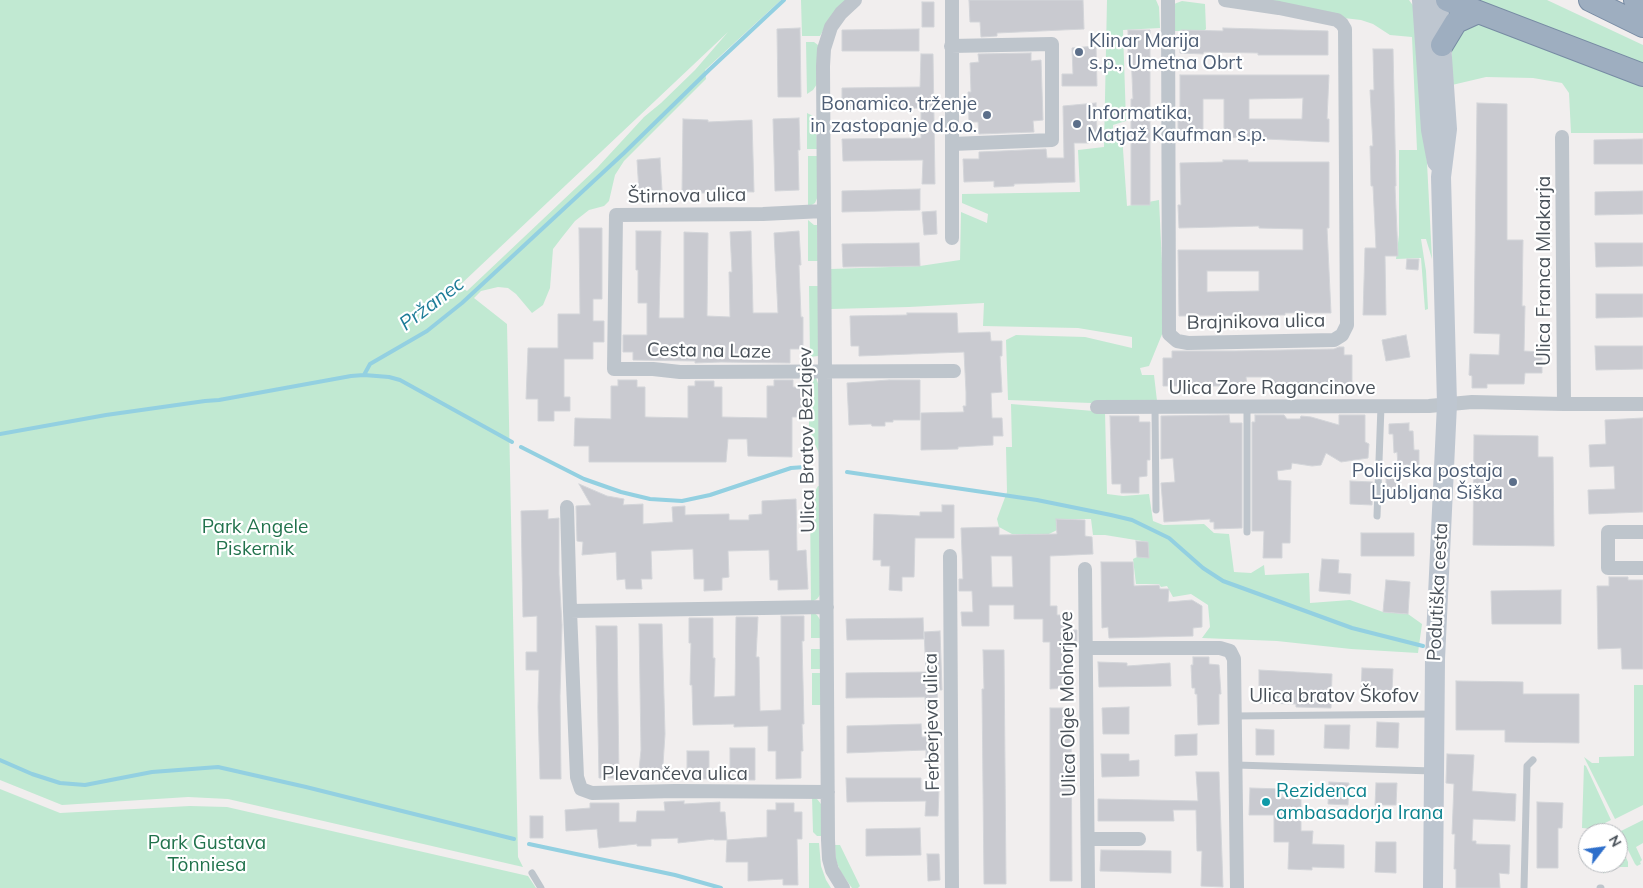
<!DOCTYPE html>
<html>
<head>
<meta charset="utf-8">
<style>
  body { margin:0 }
  #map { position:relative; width:1643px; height:888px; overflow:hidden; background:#f1eeee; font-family:Mulish,sans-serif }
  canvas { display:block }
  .north { position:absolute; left:1578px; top:823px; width:50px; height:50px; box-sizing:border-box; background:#fff; border:1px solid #b6b9bd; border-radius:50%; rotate:60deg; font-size:14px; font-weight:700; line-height:20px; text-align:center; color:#495159 }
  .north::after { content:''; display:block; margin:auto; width:18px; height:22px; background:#2e6fcb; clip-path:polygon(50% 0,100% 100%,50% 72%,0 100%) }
</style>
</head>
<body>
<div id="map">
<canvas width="1643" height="888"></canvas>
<div class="north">N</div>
</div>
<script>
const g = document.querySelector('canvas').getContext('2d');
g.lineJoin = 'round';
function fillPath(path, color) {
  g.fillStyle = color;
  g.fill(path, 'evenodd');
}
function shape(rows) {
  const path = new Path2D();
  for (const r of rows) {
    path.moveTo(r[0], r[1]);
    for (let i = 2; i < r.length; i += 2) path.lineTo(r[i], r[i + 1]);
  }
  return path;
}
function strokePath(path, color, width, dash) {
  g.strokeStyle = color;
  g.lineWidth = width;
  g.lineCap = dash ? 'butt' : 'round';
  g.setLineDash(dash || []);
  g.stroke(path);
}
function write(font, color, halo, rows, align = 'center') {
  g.font = font + ' Mulish,sans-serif';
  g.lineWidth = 4.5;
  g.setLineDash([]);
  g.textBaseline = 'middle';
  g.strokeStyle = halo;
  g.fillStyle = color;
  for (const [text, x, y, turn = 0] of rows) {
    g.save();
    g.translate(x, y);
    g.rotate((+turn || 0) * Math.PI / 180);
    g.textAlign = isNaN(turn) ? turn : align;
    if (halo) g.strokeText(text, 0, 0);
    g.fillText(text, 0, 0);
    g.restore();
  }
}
fillPath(shape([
  [0,0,781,0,705,70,706,79,624,161,615,175,609,201,604,206,589,210,575,221,563,236,553,249,550,288,543,305,532,313,516,294,508,288,498,287,481,291,474,298,507,324,518,857,523,867,228,799,188,797,62,805,0,780],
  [728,32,695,70,661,103,644,117,597,168,467,291,459,286],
  [801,0,848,0,830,18,820,36,802,36],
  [1107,0,1156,0,1159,7,1160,28,1123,30,1126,121,1113,125,1113,134,1122,135,1127,206,1159,200,1165,327,1149,366,1140,368,1142,375,1154,375,1157,401,1119,400,1091,403,1008,400,1006,340,1016,335,1085,337,1132,348,1132,337,1078,328,983,326,984,303,909,307,831,309,831,269,920,266,960,260,961,212,987,223,988,214,962,203,962,194,1080,192,1078,150,1104,147],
  [1260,0,1409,0,1414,7,1424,105,1432,259,1426,239,1421,239,1426,271,1428,309,1425,310,1421,258,1396,259,1399,235,1399,150,1417,150,1412,37,1390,35,1373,24,1361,20,1335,17],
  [1468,0,1547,0,1643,45,1643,68],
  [1182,1,1205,4,1206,29,1204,31,1173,31,1174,4],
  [1469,22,1480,22,1643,87,1643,133,1571,133,1569,93,1562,83,1533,78,1486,77,1452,85,1452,37],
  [806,42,814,42,818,45,817,84,813,90,807,94],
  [807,113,813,116,816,121,817,149,807,149],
  [808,156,817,156,818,196,815,203,808,207],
  [808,220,814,225,817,225,818,261,808,261],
  [809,286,819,286,818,356,810,357],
  [809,375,816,378,819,386,819,453,809,431],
  [1011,404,1105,412,1107,494,1123,496,1149,494,1153,521,1163,525,1204,524,1214,533,1229,534,1234,572,1251,573,1264,565,1265,575,1309,573,1310,603,1350,600,1383,612,1408,614,1422,624,1418,653,1351,649,1277,641,1202,638,1210,627,1208,605,1191,594,1173,597,1167,586,1161,587,1159,584,1136,584,1133,559,1137,557,1148,557,1148,542,1105,535,1093,535,1091,519,1056,519,1057,530,1049,534,1012,534,999,527,997,519,1007,492,1006,447,1012,447],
  [818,486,820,486,820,595,817,599,811,602,810,500],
  [811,611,817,615,821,621,821,638,811,638],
  [811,649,821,649,822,669,811,669],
  [812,673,822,673,821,705,812,705],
  [1634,685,1643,685,1643,805,1615,819,1584,757,1592,763,1599,763,1599,757,1634,756],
  [1584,765,1586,766,1611,820,1605,823,1606,830,1582,828],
  [0,789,60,813,190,806,227,807,528,876,536,888,0,888],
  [812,796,817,799,821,804,822,836,817,836,813,832],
  [1643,820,1643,843,1636,847,1642,860,1640,862,1641,864,1637,866,1635,864,1620,834,1621,831],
  [1618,840,1628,862,1628,867,1614,867,1603,874,1613,863,1618,863],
  [809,843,819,843,821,866,826,880,831,888,809,888],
  [835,845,840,845,860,886,858,888,852,888,840,871,836,860]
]), '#c1e9d2');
strokePath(shape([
  [364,375,389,377,400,380,512,442],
  [0,434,106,415,205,401,219,400,351,376,364,375,370,364,427,331,462,303,624,153,709,70,784,0],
  [521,447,584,479,621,492,650,499,682,501,710,495,791,468,805,467],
  [847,472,1037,500,1111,515,1132,520,1169,538,1203,568,1223,581,1352,628,1423,646],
  [0,760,32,774,60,783,85,785,152,772,218,767,306,787,514,839],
  [529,844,675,875,721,888]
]), '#93d0e1', 4);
const building = shape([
  [969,0,1083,0,1084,29,997,33,997,36,981,37,980,22,970,22,969,0],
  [922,2,934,2,934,27,922,27,922,2],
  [800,28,801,97,778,97,777,29,800,28],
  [1223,28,1328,31,1328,55,1258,55,1258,53,1204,52,1203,54,1180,53,1181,30,1223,31,1223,28],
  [919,29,919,51,842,51,842,30,919,29],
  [1128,30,1150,30,1150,205,1131,205,1131,99,1133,99,1131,53,1128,53,1128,30],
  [1096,46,1097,86,1062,86,1062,74,1073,74,1072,48,1096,46],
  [1373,49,1393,49,1396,186,1395,186,1398,256,1385,256,1386,315,1363,315,1365,248,1376,248,1373,186,1371,186,1370,146,1373,146,1370,90,1374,90,1373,49],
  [1031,53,1031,61,1041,60,1043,120,1033,121,1034,132,979,134,978,122,969,122,968,92,971,92,970,63,979,62,978,54,1031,53],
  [921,54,933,54,935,184,922,184,923,160,843,161,842,139,921,138,921,108,842,110,842,88,920,87,921,54],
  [1180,75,1329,75,1327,119,1329,119,1329,142,1224,137,1224,99,1203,99,1203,138,1178,139,1178,116,1180,116,1180,75],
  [1303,98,1302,119,1249,119,1249,99,1303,98],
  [1096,103,1097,133,1088,133,1089,143,1074,143,1075,182,1014,184,1014,186,994,187,994,181,964,182,963,159,979,159,979,152,1046,149,1047,158,1064,158,1063,106,1096,103],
  [1477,103,1507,104,1507,240,1523,240,1522,306,1525,306,1524,351,1542,352,1542,373,1525,373,1524,384,1487,384,1487,388,1472,388,1472,376,1469,375,1470,354,1499,355,1500,334,1474,333,1477,103],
  [799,118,800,150,798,150,799,190,775,191,773,119,799,118],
  [683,119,708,120,708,122,752,120,754,192,708,191,708,193,682,193,683,119],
  [1643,139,1643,164,1594,164,1594,140,1643,139],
  [660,158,662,190,639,192,637,160,660,158],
  [1223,160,1248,160,1248,162,1329,162,1329,228,1327,228,1331,313,1285,313,1285,315,1179,316,1178,250,1303,250,1303,229,1259,228,1259,226,1179,228,1178,205,1181,205,1180,163,1223,162,1223,160],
  [1207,271,1259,271,1259,291,1207,292,1207,271],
  [920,189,920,210,842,212,842,191,920,189],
  [1643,191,1643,214,1595,215,1595,192,1643,191],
  [936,211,937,234,924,235,922,212,936,211],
  [579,228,602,228,602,299,593,299,593,321,604,321,604,342,593,342,593,359,564,359,564,397,570,397,570,411,554,411,554,421,538,421,538,399,526,399,528,348,558,348,558,314,580,314,579,228],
  [636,231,661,231,659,318,684,318,684,232,708,233,707,316,730,317,729,272,732,272,730,232,751,231,753,313,778,313,774,233,799,231,801,265,799,265,801,317,803,317,803,349,790,349,790,363,721,362,695,363,695,361,633,360,633,352,623,352,623,335,647,335,647,303,638,303,638,270,636,270,636,231],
  [919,243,920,266,843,267,842,244,919,243],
  [1595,243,1643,243,1643,266,1596,267,1595,243],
  [1407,259,1419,259,1418,270,1406,269,1407,259],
  [1596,294,1643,294,1643,317,1596,318,1596,294],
  [907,313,957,313,958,333,990,332,991,341,1002,341,1002,356,1000,356,1002,392,991,393,992,418,1002,418,1003,436,993,436,993,445,958,447,958,449,921,450,921,413,964,412,963,406,966,406,966,392,964,352,859,356,859,346,851,346,850,316,907,315,907,313],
  [1406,335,1410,357,1386,361,1382,340,1406,335],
  [1595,346,1643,346,1643,369,1596,370,1595,346],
  [1339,347,1344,347,1344,355,1352,355,1352,386,1318,385,1318,390,1304,390,1303,386,1270,386,1270,377,1246,377,1247,386,1163,386,1163,358,1172,358,1172,351,1235,351,1334,349,1339,347],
  [618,380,637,380,637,387,645,387,645,417,688,418,688,386,695,386,695,381,714,381,714,387,722,387,722,417,767,418,767,386,774,386,774,380,793,380,793,387,806,387,806,417,792,417,792,457,748,456,747,439,728,439,726,462,589,462,589,446,574,446,575,418,611,419,611,386,618,386,618,380],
  [889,380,920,380,920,420,893,420,893,422,885,422,885,426,872,426,871,424,849,425,847,383,889,380],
  [1229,415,1230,423,1242,423,1242,528,1214,529,1214,522,1210,522,1210,519,1164,522,1161,483,1175,482,1173,458,1161,459,1161,416,1229,415],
  [1255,415,1284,415,1287,419,1300,419,1301,416,1311,417,1339,425,1339,415,1365,415,1365,442,1369,444,1368,458,1341,462,1326,453,1321,465,1312,466,1292,463,1291,469,1277,471,1278,480,1291,481,1290,543,1282,543,1282,558,1263,558,1264,531,1252,531,1252,422,1255,422,1255,415],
  [1110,416,1139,416,1139,422,1150,422,1150,460,1147,460,1147,476,1139,477,1139,493,1121,493,1121,484,1112,484,1110,416],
  [1643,418,1643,512,1589,514,1588,490,1615,489,1614,466,1590,467,1589,445,1606,444,1605,420,1643,418],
  [1409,423,1409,431,1413,431,1414,450,1419,450,1419,465,1398,465,1397,452,1394,453,1393,434,1389,434,1389,424,1409,423],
  [1474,435,1538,436,1538,457,1553,457,1554,546,1473,545,1474,435],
  [1386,478,1400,479,1400,492,1386,492,1386,478],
  [1350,481,1373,482,1372,505,1350,504,1350,481],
  [579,484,607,496,624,499,623,505,643,504,643,524,673,522,672,507,685,506,685,515,729,514,729,520,749,520,749,515,762,514,762,501,796,499,797,551,806,550,808,589,778,590,778,580,770,580,769,550,728,551,729,577,722,578,722,590,704,591,704,579,694,579,693,549,651,551,652,579,641,579,642,589,626,589,625,579,617,580,616,552,582,555,583,542,577,541,576,506,591,505,579,484],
  [942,505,954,505,954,538,915,538,914,577,902,577,902,591,889,590,890,566,881,566,881,560,873,560,874,514,920,516,920,512,942,512,942,505],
  [548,510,548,519,559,518,559,574,562,625,560,696,561,779,540,779,538,707,539,670,526,670,526,652,537,652,537,616,523,617,521,511,548,510],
  [1056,519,1085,520,1085,536,1092,537,1093,554,1050,556,1050,606,1057,606,1057,615,1068,615,1068,630,1077,630,1077,642,1071,642,1071,688,1050,689,1050,642,1043,642,1043,619,1014,619,1014,605,989,605,989,626,962,626,961,612,973,612,972,591,959,591,959,579,963,579,961,528,999,527,999,535,1057,534,1056,519],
  [991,556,1012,556,1013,587,992,587,991,556],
  [1361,533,1414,533,1414,556,1361,556,1361,533],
  [1136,541,1148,542,1149,558,1137,557,1136,541],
  [1322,559,1339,560,1338,573,1351,574,1350,594,1319,591,1322,559],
  [1101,562,1133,562,1134,586,1159,585,1160,589,1169,589,1168,602,1192,600,1202,606,1202,627,1193,628,1193,636,1109,638,1108,627,1102,628,1101,562],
  [1609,577,1628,577,1628,580,1643,580,1643,669,1622,669,1621,648,1598,649,1597,586,1609,586,1609,577],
  [1386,580,1410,582,1408,614,1383,612,1386,580],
  [1561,590,1561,624,1492,624,1491,591,1561,590],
  [781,616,804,616,804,641,802,641,804,724,802,724,803,751,801,751,801,778,776,779,776,751,768,751,768,726,734,727,734,724,693,725,692,685,690,685,691,643,689,643,689,618,713,618,713,658,715,658,714,697,735,696,736,617,758,617,756,657,759,657,760,711,781,710,781,616],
  [923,618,924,639,847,640,846,619,923,618],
  [639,624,662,624,665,734,662,780,638,779,641,750,639,624],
  [596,626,617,626,619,778,599,778,596,626],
  [940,631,942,690,937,690,938,710,926,711,925,697,846,698,846,673,926,672,924,632,940,631],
  [983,650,1004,650,1006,884,984,884,982,689,984,689,983,650],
  [1193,657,1209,657,1209,664,1219,665,1221,694,1219,694,1219,724,1198,725,1197,694,1195,694,1195,688,1192,688,1191,665,1193,665,1193,657],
  [1098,662,1127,663,1127,666,1170,663,1171,686,1099,687,1098,662],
  [1362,668,1393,669,1392,693,1361,692,1362,668],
  [1259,670,1332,674,1331,708,1296,707,1296,704,1259,703,1259,670],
  [1456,681,1523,682,1523,694,1579,694,1579,743,1505,742,1505,730,1456,730,1456,681],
  [1129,707,1129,734,1103,734,1102,708,1129,707],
  [1050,708,1071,708,1072,881,1050,881,1050,708],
  [1377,722,1399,723,1398,748,1376,747,1377,722],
  [921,724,922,737,937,737,937,762,926,762,926,750,847,753,847,726,921,724],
  [1325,725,1350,725,1349,749,1324,748,1325,725],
  [1256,729,1274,730,1274,755,1256,755,1256,729],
  [1197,734,1197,755,1175,756,1175,735,1197,734],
  [730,748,755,748,755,780,730,780,730,748],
  [687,751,709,751,709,779,687,779,687,751],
  [1101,754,1129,754,1129,761,1139,760,1139,776,1102,777,1101,754],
  [1447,754,1474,755,1472,791,1516,794,1515,821,1473,819,1472,841,1476,841,1476,844,1510,845,1509,874,1499,873,1500,888,1456,888,1456,869,1454,869,1455,834,1452,834,1454,784,1446,783,1447,754],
  [1196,772,1219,772,1223,887,1201,886,1202,851,1197,851,1196,810,1173,810,1174,821,1098,821,1098,799,1198,801,1196,772],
  [846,778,921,778,921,790,939,790,938,816,925,816,926,801,847,802,846,778],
  [1329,782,1349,783,1348,805,1328,804,1329,782],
  [1376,783,1397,783,1396,805,1375,805,1376,783],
  [1250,788,1282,789,1282,797,1301,798,1301,831,1313,831,1312,844,1344,845,1344,868,1312,867,1312,870,1288,869,1289,842,1274,842,1274,815,1249,815,1250,788],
  [684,801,684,804,720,802,720,812,725,812,727,840,714,840,714,839,678,843,678,838,651,839,651,846,637,846,637,844,599,848,597,829,566,831,565,810,590,808,590,803,619,803,619,822,636,822,637,811,665,811,664,802,684,801],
  [1537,802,1563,803,1562,828,1558,828,1558,868,1537,868,1537,802],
  [776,803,794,803,794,812,802,812,802,839,797,839,798,885,783,885,783,879,748,881,748,862,726,862,727,840,767,837,767,810,776,810,776,803],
  [530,816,543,816,543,838,530,838,530,816],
  [920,828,921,855,866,856,866,829,920,828],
  [1376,842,1396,842,1396,873,1375,872,1376,842],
  [1101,850,1171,851,1171,873,1100,871,1101,850],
  [927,854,939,854,940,880,928,881,927,854]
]);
fillPath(building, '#c9cad0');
strokePath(building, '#d3d5d9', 1);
const trunk = shape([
  [1447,0,1643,75],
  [1590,0,1643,26],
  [1635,0,1643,4],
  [1442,45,1456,22,1478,12]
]);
strokePath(trunk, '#778ba3', 24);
strokePath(shape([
  [1155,407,1156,510],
  [1377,516,1381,406],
  [1247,532,1247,406],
  [1235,716,1434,714],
  [1236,765,1433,771],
  [532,873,541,888],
  [1524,888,1527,766,1533,760],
  [1600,888,1601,888]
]), '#bec5cc', 7);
strokePath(shape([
  [952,0,952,238],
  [1168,0,1169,334,1177,341,1188,343,1334,340,1342,335,1347,325,1345,29,1342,24,1337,20,1279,8,1225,0],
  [951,46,1052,44,1052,140,952,144],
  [1562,137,1564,404],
  [823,211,763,214,616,215,614,369,653,369,680,372,954,371],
  [1097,407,1429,406,1472,402,1564,404,1643,404],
  [567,507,570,611],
  [1643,532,1608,532,1608,568,1643,568],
  [950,556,952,888],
  [1085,569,1088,888],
  [827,607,570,611,577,777,581,789,592,793,675,791,828,792],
  [1086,648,1220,648,1230,651,1234,659,1237,888],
  [1088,839,1139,839],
  [843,888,832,870,829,859,828,840,823,66,824,49,831,27,841,13,855,0]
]), '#bec5cc', 14);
strokePath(shape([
  [1422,0,1431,130,1437,162],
  [1433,888,1435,659,1447,404,1441,177,1447,129,1438,0]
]), '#bec6d0', 20);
strokePath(trunk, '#9eaec0', 22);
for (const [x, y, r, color] of [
  [1079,52,5,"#5c6f8a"],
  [987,115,5,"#5c6f8a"],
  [1077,124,5,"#5c6f8a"],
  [1513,482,5,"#5c6f8a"],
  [1266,802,5,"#0f9aa8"]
]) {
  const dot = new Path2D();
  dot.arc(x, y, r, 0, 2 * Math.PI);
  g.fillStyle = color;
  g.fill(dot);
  strokePath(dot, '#fff', 2);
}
write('19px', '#4e5e75', '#fff', [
  ["Klinar Marija",1089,41],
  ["s.p., Umetna Obrt",1089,63],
  ["Bonamico, trženje",977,104,"right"],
  ["in zastopanje d.o.o.",977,126,"right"],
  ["Informatika,",1087,113],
  ["Matjaž Kaufman s.p.",1087,135],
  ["Policijska postaja",1503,471,"right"],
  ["Ljubljana Šiška",1503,493,"right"]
], 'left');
write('19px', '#495159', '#fff', [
  ["Štirnova ulica",687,196,-1],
  ["Ulica Franca Mlakarja",1544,271,-90],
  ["Brajnikova ulica",1256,322,-1],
  ["Cesta na Laze",709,351,1],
  ["Ulica Zore Ragancinove",1272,388],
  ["Ulica Bratov Bezlajev",807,440,-91],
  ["Podutiška cesta",1438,592,-87],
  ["Ulica bratov Škofov",1334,696],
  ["Ulica Olge Mohorjeve",1068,704,-91],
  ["Ferberjeva ulica",932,722,-91],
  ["Plevančeva ulica",675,774]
]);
write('19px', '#21724c', '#fff', [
  ["Park Angele",255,527],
  ["Piskernik",255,549],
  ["Park Gustava",207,843],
  ["Tönniesa",207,865]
]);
write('19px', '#0d838f', '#fff', [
  ["Rezidenca",1276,791],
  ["ambasadorja Irana",1276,813]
], 'left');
write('italic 20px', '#1d7c98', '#fff', [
  ["Pržanec",432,304,-37]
]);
</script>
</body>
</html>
